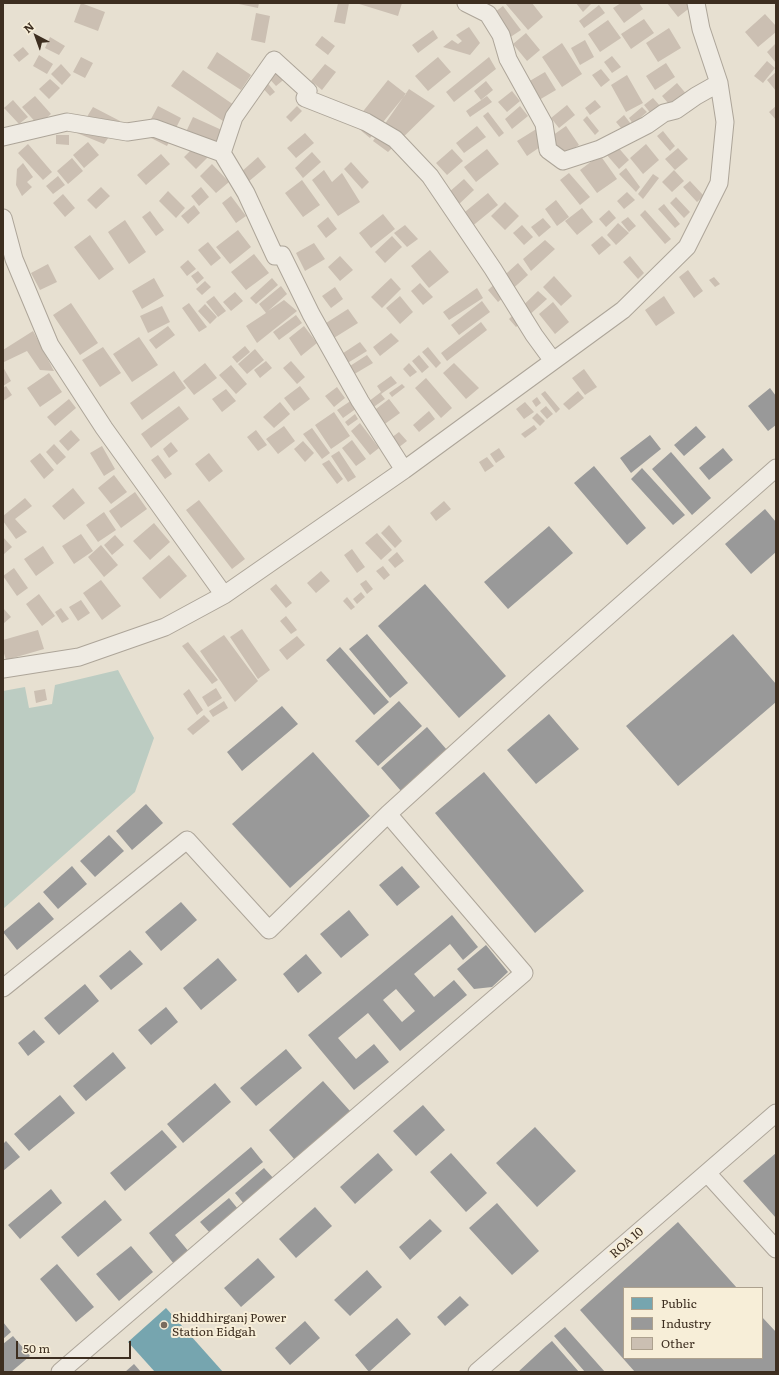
<!DOCTYPE html>
<html>
<head>
<meta charset="utf-8">
<style>
  body { margin:0 }
  #map { position:relative; width:779px; height:1375px; overflow:hidden; background:#e7e0d1; font-family:Literata,serif }
  canvas { display:block }
  .frame { position:absolute; inset:0; border:4px solid #3d2e20; pointer-events:none }
  .legend { position:absolute; left:623px; top:1287px; width:140px; height:72px; box-sizing:border-box; background:#f7eed8; border:1px solid #ada18e; margin:0; padding:5px 7px; list-style:none; font-size:12px; color:#3d2e20 }
  .legend li { display:flex; align-items:center; gap:8px; height:20px }
  .legend b { width:20px; border:1px solid #ada18e }
  .north { position:absolute; left:16px; top:16px; width:40px; height:40px; -webkit-text-stroke:3px #f7eed8; paint-order:stroke; rotate:319deg; font-size:11px; font-weight:700; line-height:16px; text-align:center; color:#3d2e20 }
  .north::after { content:''; display:block; margin:auto; width:14px; height:18px; background:#3d2e20; clip-path:polygon(50% 0,100% 100%,50% 72%,0 100%) }
  .scale { position:absolute; left:16px; top:1341px; width:115px; height:18px; box-sizing:border-box; border:2px solid #3d2e20; border-top:0; padding-left:5px; font-size:12px; line-height:14px; white-space:nowrap; color:#3d2e20; -webkit-text-stroke:3px #f7eed8; paint-order:stroke }
</style>
</head>
<body>
<div id="map">
<canvas width="779" height="1375"></canvas>
<div class="frame"></div>
<ul class="legend">
<li><b style="height:11px;background:#76a5af"></b>Public</li>
<li><b style="height:11px;background:#999"></b>Industry</li>
<li><b style="height:11px;background:#cbbfb2"></b>Other</li>
</ul>
<div class="north">N</div>
<div class="scale">50 m</div>
</div>
<script>
const g = document.querySelector('canvas').getContext('2d');
g.lineJoin = 'round';
function fillPath(path, color) {
  g.fillStyle = color;
  g.fill(path, 'evenodd');
}
function shape(rows) {
  const path = new Path2D();
  for (const r of rows) {
    path.moveTo(r[0], r[1]);
    for (let i = 2; i < r.length; i += 2) path.lineTo(r[i], r[i + 1]);
  }
  return path;
}
function strokePath(path, color, width, dash) {
  g.strokeStyle = color;
  g.lineWidth = width;
  g.lineCap = dash ? 'butt' : 'round';
  g.setLineDash(dash || []);
  g.stroke(path);
}
function write(font, color, halo, rows, align = 'center') {
  g.font = font + ' Literata,serif';
  g.lineWidth = 4;
  g.setLineDash([]);
  g.textBaseline = 'middle';
  g.strokeStyle = halo;
  g.fillStyle = color;
  for (const [text, x, y, turn = 0] of rows) {
    g.save();
    g.translate(x, y);
    g.rotate((+turn || 0) * Math.PI / 180);
    g.textAlign = isNaN(turn) ? turn : align;
    if (halo) g.strokeText(text, 0, 0);
    g.fillText(text, 0, 0);
    g.restore();
  }
}
fillPath(shape([
  [118,670,154,738,135,792,3,909,3,691,25,687,29,708,52,704,55,685]
]), '#bcccc2');
fillPath(shape([
  [166,1308,223,1372,155,1372,128,1342]
]), '#76a5af');
fillPath(shape([
  [770,388,776,396,776,425,768,431,748,406],
  [696,426,706,437,684,456,674,445],
  [650,435,661,449,631,473,620,458],
  [723,448,733,460,709,480,699,468],
  [671,452,711,498,692,515,652,469],
  [594,466,646,528,627,545,574,483],
  [642,468,685,515,673,525,631,479],
  [765,509,776,522,776,552,751,574,725,544],
  [549,526,573,553,508,609,484,582],
  [425,584,506,676,459,718,378,626],
  [367,634,408,683,390,698,349,649],
  [733,634,776,684,776,702,678,786,626,726],
  [340,647,389,702,374,715,326,660],
  [399,701,422,726,378,766,355,741],
  [282,706,298,724,242,771,227,752],
  [549,714,579,749,536,784,507,750],
  [427,727,447,750,401,791,381,768],
  [313,752,370,816,290,888,232,824],
  [484,772,584,891,535,933,435,813],
  [146,804,163,823,132,850,116,831],
  [109,835,124,851,95,877,80,861],
  [72,866,87,884,58,909,43,892],
  [402,866,420,887,397,906,379,885],
  [39,902,54,919,17,950,3,932],
  [181,902,197,920,161,951,145,932],
  [349,910,369,935,341,958,320,934],
  [452,915,478,947,463,960,450,944,414,974,434,997,454,980,467,995,400,1051,368,1013,338,1038,356,1059,374,1044,389,1062,354,1090,308,1035],
  [396,989,415,1011,402,1022,383,1000],
  [486,945,508,972,492,987,474,989,457,969],
  [130,950,143,964,111,990,99,976],
  [306,954,322,973,298,993,283,974],
  [218,958,237,980,201,1010,183,988],
  [85,984,99,1001,59,1035,44,1018],
  [166,1007,178,1022,151,1045,138,1030],
  [34,1030,45,1042,28,1056,18,1043],
  [286,1049,302,1068,256,1106,240,1088],
  [113,1052,126,1068,86,1101,73,1086],
  [323,1081,350,1111,295,1160,269,1130],
  [215,1083,231,1102,183,1143,167,1124],
  [60,1095,75,1113,29,1151,14,1134],
  [423,1105,445,1130,416,1156,393,1131],
  [535,1127,576,1171,537,1207,496,1163],
  [162,1130,177,1147,125,1191,110,1173],
  [6,1141,20,1157,3,1171,3,1144],
  [251,1147,263,1162,175,1235,189,1252,174,1264,149,1233],
  [378,1153,393,1170,355,1204,340,1187],
  [451,1153,487,1193,466,1212,430,1172],
  [776,1153,776,1218,743,1181],
  [264,1168,275,1180,245,1205,235,1193],
  [51,1189,62,1203,20,1239,8,1225],
  [229,1198,238,1209,210,1233,200,1222],
  [105,1200,122,1220,78,1257,61,1237],
  [497,1203,539,1251,512,1275,469,1228],
  [315,1207,332,1226,296,1258,279,1239],
  [430,1219,442,1231,410,1260,399,1247],
  [678,1222,737,1288,624,1288,624,1358,762,1358,762,1317,776,1332,776,1372,635,1372,580,1310],
  [131,1246,153,1272,119,1301,96,1274],
  [258,1258,275,1277,241,1307,224,1288],
  [57,1264,94,1307,76,1322,40,1279],
  [367,1270,382,1287,350,1316,334,1300],
  [460,1296,469,1305,445,1326,437,1317],
  [397,1318,411,1334,369,1372,355,1355],
  [305,1321,320,1338,290,1365,275,1348],
  [3,1322,11,1332,3,1339],
  [565,1327,605,1372,585,1372,554,1336],
  [13,1336,30,1356,11,1372,3,1372,3,1344],
  [552,1341,579,1372,518,1372,546,1346],
  [134,1364,141,1372,125,1372]
]), '#999');
fillPath(shape([
  [81,3,105,12,98,31,74,22],
  [234,3,259,3,258,8],
  [338,3,349,3,345,24,334,22],
  [356,3,402,3,398,16],
  [505,3,532,3,543,17,528,30],
  [576,3,590,3,591,4,583,12],
  [621,3,639,3,643,9,624,23,613,8],
  [667,3,696,3,678,17],
  [599,5,605,13,584,28,579,21],
  [503,6,521,30,509,38,491,15],
  [256,13,270,16,265,43,251,40],
  [765,14,776,26,776,32,758,47,745,32],
  [644,19,654,33,631,49,621,34],
  [608,20,621,38,600,52,588,34],
  [469,27,480,43,470,55,443,47,452,40,458,44,462,41,456,35],
  [669,28,681,48,658,62,646,43],
  [433,30,438,38,418,53,412,45],
  [526,33,540,50,527,61,513,44],
  [322,36,335,46,328,55,315,45],
  [50,37,65,46,59,55,45,48],
  [585,40,594,57,580,65,571,48],
  [562,43,582,74,562,87,542,57],
  [776,43,776,63,767,52],
  [23,47,29,54,19,62,13,55],
  [217,52,251,75,241,90,207,68],
  [39,55,53,64,47,74,33,66],
  [612,56,621,67,612,73,604,62],
  [81,57,93,63,85,78,73,72],
  [438,57,451,72,428,91,415,76],
  [489,57,496,69,454,102,446,92],
  [767,61,775,68,763,83,754,76],
  [666,63,675,77,655,90,646,76],
  [61,64,71,75,62,85,51,74],
  [276,64,287,77,276,86,265,74],
  [325,64,336,72,322,90,311,81],
  [601,69,610,80,601,87,592,75],
  [183,70,234,105,223,121,171,86],
  [545,72,556,90,539,100,528,82],
  [776,72,776,91,767,80],
  [627,75,643,103,626,112,611,85],
  [50,79,60,88,49,99,39,89],
  [265,80,275,92,270,96,259,84],
  [388,80,406,94,370,138,353,124],
  [486,81,493,90,481,100,474,91],
  [677,83,688,96,673,109,662,96],
  [409,89,435,106,388,152,373,141],
  [512,91,520,101,507,112,498,102],
  [35,96,51,114,38,125,22,107],
  [487,96,492,102,470,117,466,111],
  [653,98,661,107,652,115,644,105],
  [13,100,28,117,19,124,4,108],
  [595,100,601,107,590,115,585,108],
  [567,105,575,115,559,128,551,118],
  [158,106,181,118,167,146,143,134],
  [297,106,302,111,291,122,286,117],
  [520,106,528,116,512,129,505,119],
  [776,106,776,120,769,112],
  [93,107,120,121,104,144,77,133],
  [642,107,647,112,633,124,629,118],
  [488,112,504,133,499,137,483,116],
  [624,115,634,128,626,134,616,122],
  [587,116,599,131,595,135,583,120],
  [193,117,224,131,215,149,185,134],
  [477,126,486,137,464,153,456,143],
  [566,126,579,145,561,157,549,138],
  [538,128,540,147,527,156,517,141],
  [663,131,675,146,670,151,657,136],
  [305,133,314,143,296,158,287,148],
  [56,135,69,135,69,145,56,144],
  [88,142,99,155,84,168,73,155],
  [28,144,52,172,43,180,18,153],
  [646,144,659,160,643,174,630,158],
  [196,145,208,157,196,169,184,157],
  [617,146,629,160,619,169,606,154],
  [678,148,688,159,675,170,665,159],
  [452,149,463,161,447,175,436,163],
  [487,149,499,164,476,182,464,167],
  [312,152,321,162,303,178,295,168],
  [161,154,170,164,146,185,137,175],
  [600,155,617,179,597,193,580,170],
  [258,157,266,167,248,182,240,173],
  [72,158,83,171,68,184,57,171],
  [351,162,369,182,362,189,344,169],
  [23,163,33,177,27,182,32,187,22,196,16,185,17,169],
  [212,164,229,182,216,193,200,176],
  [626,168,640,187,636,192,619,174],
  [324,170,332,182,342,173,360,202,338,216,312,180],
  [674,170,684,181,672,192,662,182],
  [569,173,590,197,580,205,560,180],
  [653,174,659,178,643,199,638,194],
  [58,176,65,185,53,194,46,186],
  [464,179,474,190,458,205,448,193],
  [302,180,320,205,303,217,285,193],
  [690,181,704,196,697,202,683,187],
  [101,187,110,196,96,209,87,200],
  [201,187,209,197,199,206,191,196],
  [168,191,185,208,176,218,159,201],
  [627,192,635,200,624,209,617,201],
  [488,193,498,205,470,228,460,216],
  [63,194,75,208,65,217,53,203],
  [231,196,246,216,236,223,222,203],
  [676,197,690,212,684,218,670,203],
  [556,200,569,217,557,226,545,209],
  [505,202,519,216,505,230,491,216],
  [664,204,680,224,675,228,658,209],
  [194,205,200,213,188,224,181,216],
  [582,208,593,222,577,235,565,221],
  [609,210,616,218,606,227,599,219],
  [645,210,671,239,665,244,640,215],
  [150,211,164,230,156,236,142,217],
  [383,214,395,229,371,248,359,233],
  [328,217,337,229,326,238,317,226],
  [628,217,636,226,629,232,621,222],
  [543,218,551,227,539,237,531,227],
  [125,220,146,252,129,264,108,232],
  [618,223,629,233,616,245,607,235],
  [405,225,418,239,407,247,394,233],
  [522,225,533,237,524,245,513,233],
  [238,230,251,247,230,264,216,247],
  [90,235,114,269,99,280,74,247],
  [392,236,402,247,385,263,375,252],
  [602,236,611,245,599,255,591,245],
  [545,240,555,249,531,271,523,259],
  [208,242,221,258,211,266,198,250],
  [314,243,325,259,305,271,296,253],
  [430,250,449,272,429,288,411,266],
  [254,254,269,273,246,290,231,272],
  [340,256,353,270,340,281,328,267],
  [630,256,644,273,638,279,623,262],
  [188,260,196,269,187,276,180,267],
  [518,263,528,275,498,302,488,290],
  [48,264,57,282,40,290,31,273],
  [688,270,703,291,694,298,679,277],
  [198,271,204,278,197,284,191,276],
  [554,276,572,296,561,306,543,287],
  [714,277,720,284,715,287,709,280],
  [154,278,164,296,142,309,132,291],
  [272,278,278,285,256,304,250,298],
  [391,278,401,289,382,308,371,297],
  [205,281,211,287,202,295,196,289],
  [420,283,433,297,423,305,411,291],
  [281,286,287,294,268,311,284,300,297,311,257,343,246,326,266,313,259,304],
  [335,287,343,299,331,308,322,296],
  [477,288,483,298,449,320,443,312],
  [538,291,547,299,516,327,509,319],
  [235,292,243,301,231,311,223,302],
  [214,296,226,311,218,317,206,302],
  [400,296,413,312,400,324,386,308],
  [664,296,675,313,656,326,645,310],
  [482,301,490,312,459,335,451,325],
  [553,302,569,322,555,334,539,314],
  [71,303,98,343,80,355,53,315],
  [189,303,207,327,199,332,182,308],
  [205,304,217,317,210,324,198,311],
  [162,306,170,322,148,333,140,316],
  [348,309,358,323,321,346,312,332],
  [296,315,302,323,279,340,273,332],
  [481,322,487,330,447,361,441,353],
  [168,326,175,335,156,349,149,340],
  [304,326,317,343,301,356,289,338],
  [33,331,54,371,40,370,27,351,4,362,3,361,3,350],
  [391,333,399,341,380,356,373,347],
  [139,337,158,365,132,382,113,354],
  [360,342,367,351,333,372,328,363],
  [245,346,250,352,237,363,232,357],
  [103,347,121,373,100,387,82,360],
  [428,347,441,363,436,368,422,352],
  [255,349,264,360,247,374,238,364],
  [367,355,373,363,341,382,336,375],
  [419,355,429,367,422,373,412,361],
  [266,361,272,368,260,378,254,370],
  [291,361,305,377,297,384,283,368],
  [205,363,217,378,194,395,183,381],
  [409,363,417,372,410,377,403,369],
  [454,363,479,388,466,399,443,373],
  [231,365,247,384,236,394,219,375],
  [3,367,11,381,3,386],
  [584,369,597,387,585,395,572,378],
  [174,371,186,388,142,420,130,403],
  [49,373,62,392,40,407,27,388],
  [391,376,397,383,381,394,385,399,368,411,364,405,381,392,377,386],
  [426,378,452,408,441,418,415,388],
  [402,384,405,387,392,397,389,393],
  [6,386,12,395,3,401,3,388],
  [300,386,310,399,294,411,284,398],
  [337,387,345,398,334,407,325,396],
  [226,389,236,401,222,412,212,399],
  [545,391,560,409,556,413,541,394],
  [578,391,584,398,569,410,563,404],
  [537,397,541,403,536,407,532,401],
  [69,399,76,408,55,426,47,417],
  [389,399,400,413,382,426,372,412],
  [352,400,357,408,343,418,337,410],
  [280,402,290,414,274,428,263,417],
  [525,402,534,412,524,419,516,409],
  [179,406,189,419,151,448,141,434],
  [546,406,553,414,547,419,540,411],
  [429,411,435,419,419,432,413,425],
  [334,412,350,436,331,449,315,425],
  [537,413,545,421,540,426,532,418],
  [355,414,358,419,348,426,345,422],
  [360,423,379,448,370,455,351,431],
  [534,425,537,429,525,438,521,434],
  [284,426,295,441,278,454,266,439],
  [312,428,330,453,322,459,303,434],
  [71,430,80,440,68,451,59,441],
  [256,430,267,445,258,451,247,437],
  [399,432,407,441,394,451,387,441],
  [352,440,366,459,356,466,342,448],
  [303,441,314,453,305,462,294,449],
  [171,442,178,451,169,458,163,449],
  [54,444,66,457,57,465,46,452],
  [102,446,115,469,104,476,90,453],
  [499,448,505,457,496,463,490,454],
  [339,451,356,477,348,482,331,456],
  [40,453,54,470,44,479,30,461],
  [209,453,223,471,209,482,195,464],
  [158,455,172,474,165,479,151,460],
  [487,457,494,466,485,472,479,462],
  [329,460,343,479,337,484,322,464],
  [114,475,127,492,111,504,98,488],
  [73,488,85,503,64,520,52,506],
  [135,492,147,509,121,528,109,511],
  [25,498,32,506,15,519,27,532,16,539,3,521,3,516],
  [199,500,245,559,232,569,186,510],
  [444,501,451,509,436,521,430,513],
  [104,512,116,530,98,542,86,525],
  [154,523,170,542,150,560,133,541],
  [389,525,402,541,395,548,381,533],
  [377,533,392,550,381,560,365,543],
  [81,534,93,551,74,564,62,546],
  [115,535,124,545,112,555,104,545],
  [3,537,12,547,4,554,3,552],
  [101,545,118,565,104,577,88,557],
  [43,546,54,563,36,576,24,559],
  [352,549,365,567,357,573,344,555],
  [397,552,404,561,395,568,388,560],
  [169,555,187,576,160,599,142,578],
  [383,566,390,575,384,580,376,571],
  [14,568,28,588,17,596,3,576],
  [321,571,330,581,316,593,307,583],
  [101,580,121,606,102,620,83,593],
  [366,580,373,589,367,594,360,584],
  [276,584,292,603,286,608,270,589],
  [361,592,365,597,357,604,353,599],
  [39,594,55,616,42,626,26,604],
  [347,597,355,607,351,610,343,601],
  [81,600,90,613,78,621,69,607],
  [3,608,11,617,3,624],
  [61,608,69,619,62,623,55,612],
  [286,616,297,630,291,634,280,621],
  [242,629,270,670,258,679,230,637],
  [38,630,44,649,6,660,3,650,3,640],
  [224,635,258,681,235,702,200,651],
  [297,636,305,645,287,660,279,650],
  [188,642,218,680,212,684,182,646],
  [216,688,222,698,208,707,202,697],
  [45,689,47,700,36,703,34,691],
  [189,689,203,710,197,715,183,694],
  [224,701,228,708,213,717,209,711],
  [204,715,210,721,193,735,187,729]
]), '#cbbfb2');
const minor = shape([
  [466,3,488,14,501,35,508,59,544,124,548,150,563,161,600,149,647,125,664,113,676,110,696,96,719,83],
  [3,137,67,122,127,132,154,128,222,153,234,117,274,60,308,91,305,98,366,122,395,139,430,176,493,269,534,335,553,361],
  [222,153,246,193,275,256,282,255,311,314,360,401,404,470],
  [3,218,14,259,50,345,104,428,224,595],
  [3,669,79,657,165,627,224,595,404,470,623,310,687,247,719,183,725,122,719,83,701,29,696,3],
  [3,988,187,840,269,930,388,814,538,678,776,468],
  [707,1173,776,1249],
  [60,1372,524,973,388,814],
  [477,1372,776,1113]
]);
strokePath(minor, '#ada599', 19);
strokePath(minor, '#efebe3', 17);
for (const [x, y, r, color] of [
  [164,1325,4,"#786c5e"]
]) {
  const dot = new Path2D();
  dot.arc(x, y, r, 0, 2 * Math.PI);
  g.fillStyle = color;
  g.fill(dot);
  strokePath(dot, '#f7eed8', 1.5);
}
write('12px', '#3d2e20', '#f7eed8', [
  ["ROA 10",627,1243,-41]
]);
write('12px', '#3d2e20', '#f7eed8', [
  ["Shiddhirganj Power",172,1318],
  ["Station Eidgah",172,1332]
], 'left');
</script>
</body>
</html>
